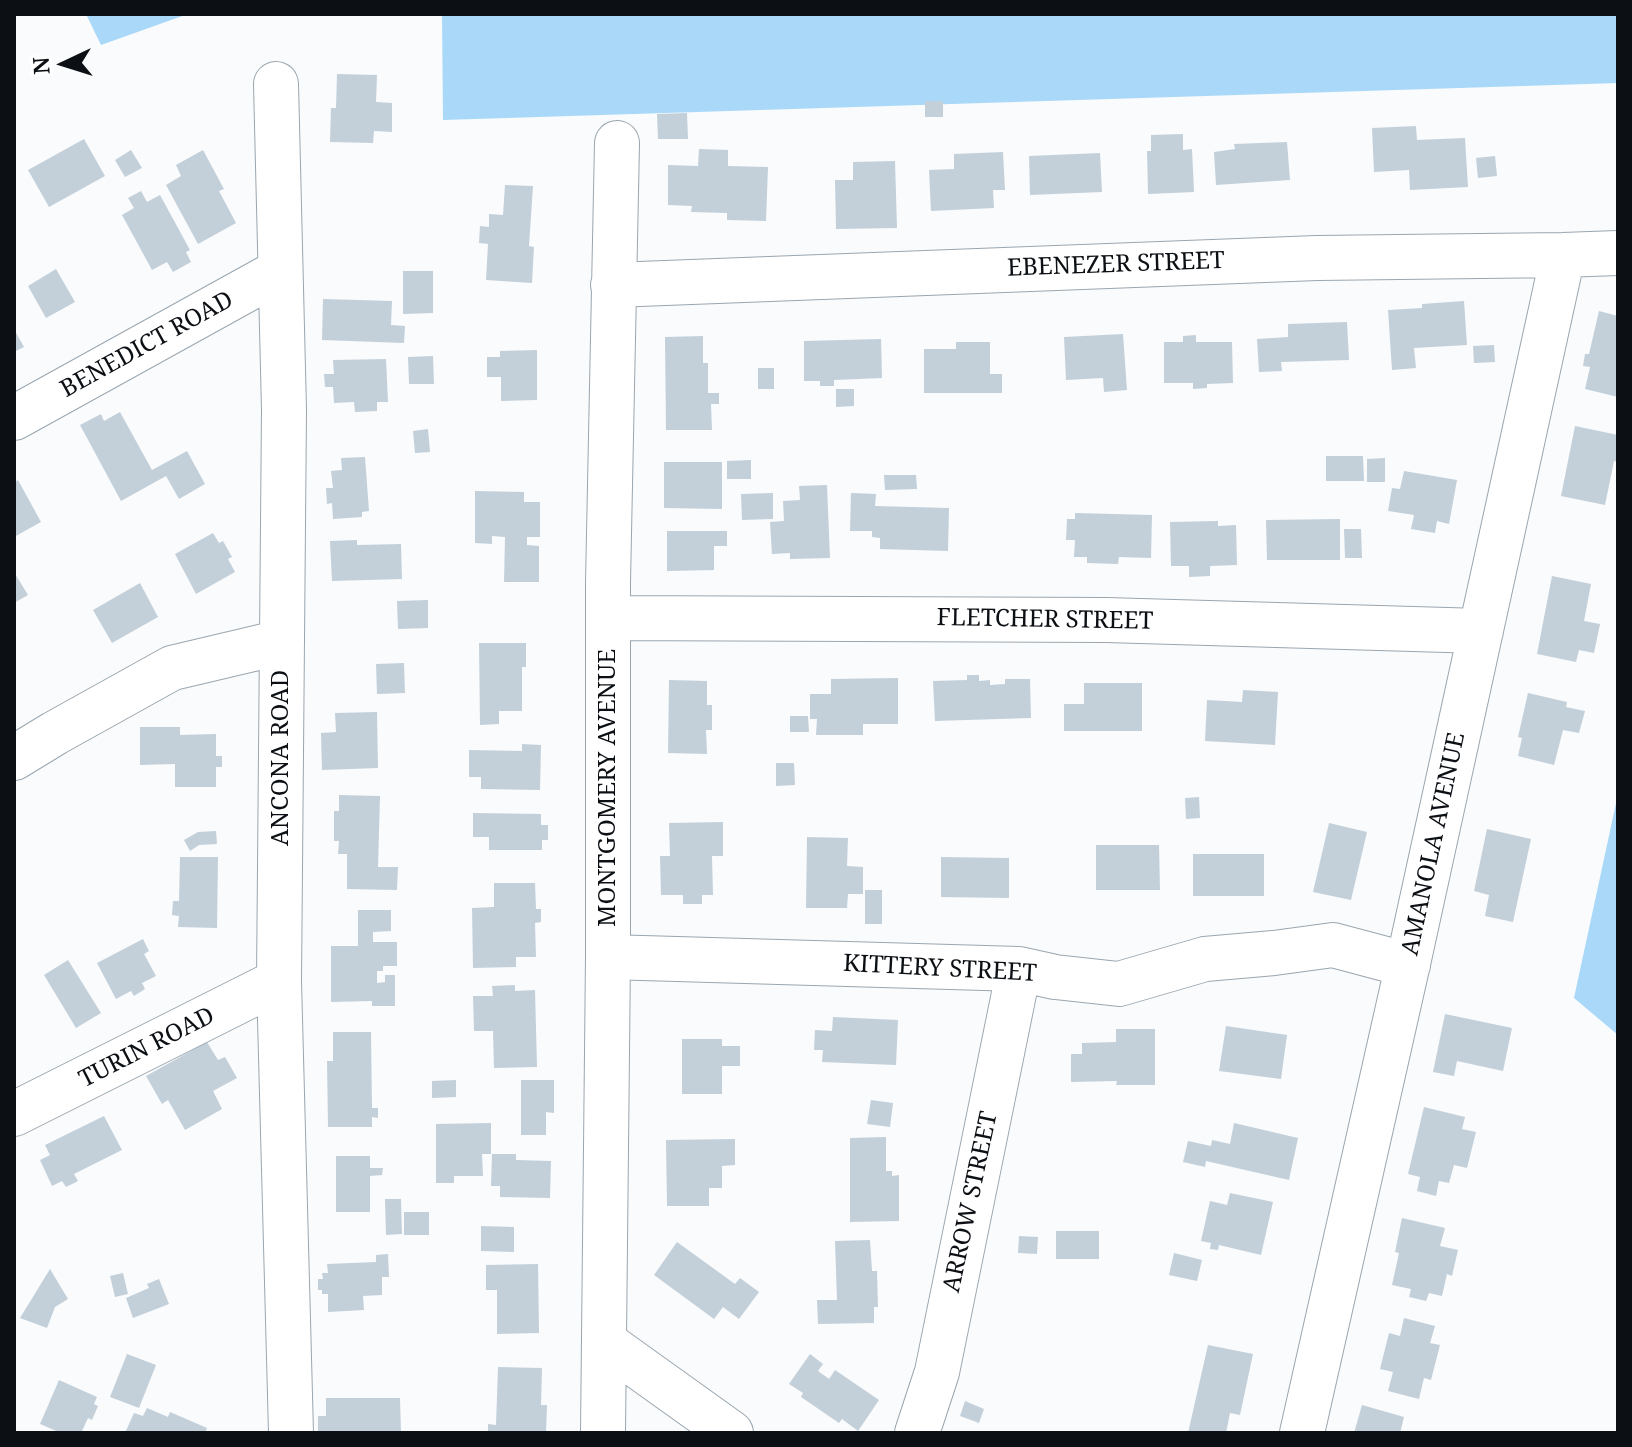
<!DOCTYPE html>
<html>
<head>
<meta charset="utf-8">
<style>
  body { margin:0 }
  #map { position:relative; width:1632px; height:1447px; overflow:hidden; background:#f9fbfd; font-family:"Noto Serif",serif }
  canvas { display:block }
  .frame { position:absolute; inset:0; border:16px solid #0c1014; pointer-events:none }
  .north { position:absolute; left:24px; top:24px; width:80px; height:80px; -webkit-text-stroke:6px #fff; paint-order:stroke; rotate:266deg; font-size:22px; font-weight:700; line-height:32px; text-align:center; color:#0c1014 }
  .north::after { content:''; display:block; margin:auto; width:28px; height:36px; background:#0c1014; clip-path:polygon(50% 0,100% 100%,50% 72%,0 100%) }
</style>
</head>
<body>
<div id="map">
<canvas width="1632" height="1447"></canvas>
<div class="frame"></div>
<div class="north">N</div>
</div>
<script>
const g = document.querySelector('canvas').getContext('2d');
g.lineJoin = 'round';
function fillPath(path, color) {
  g.fillStyle = color;
  g.fill(path, 'evenodd');
}
function shape(rows) {
  const path = new Path2D();
  for (const r of rows) {
    path.moveTo(r[0], r[1]);
    for (let i = 2; i < r.length; i += 2) path.lineTo(r[i], r[i + 1]);
  }
  return path;
}
function strokePath(path, color, width, dash) {
  g.strokeStyle = color;
  g.lineWidth = width;
  g.lineCap = dash ? 'butt' : 'round';
  g.setLineDash(dash || []);
  g.stroke(path);
}
function write(font, color, halo, rows, align = 'center') {
  g.font = font + ' "Noto Serif",serif';
  g.lineWidth = 8;
  g.setLineDash([]);
  g.textBaseline = 'middle';
  g.strokeStyle = halo;
  g.fillStyle = color;
  for (const [text, x, y, turn = 0] of rows) {
    g.save();
    g.translate(x, y);
    g.rotate((+turn || 0) * Math.PI / 180);
    g.textAlign = isNaN(turn) ? turn : align;
    if (halo) g.strokeText(text, 0, 0);
    g.fillText(text, 0, 0);
    g.restore();
  }
}
fillPath(shape([
  [86,14,188,14,101,45],
  [442,14,1618,14,1618,83,443,120],
  [1618,794,1618,1035,1574,998]
]), '#a9d8f9');
fillPath(shape([
  [337,74,377,75,376,102,392,103,392,132,374,131,373,143,330,142,331,108,336,108],
  [925,101,943,101,943,117,925,117],
  [687,113,688,139,658,139,657,114],
  [1416,126,1417,140,1465,138,1468,187,1410,190,1409,170,1374,172,1372,128],
  [1183,134,1183,150,1192,149,1194,192,1148,194,1147,151,1151,151,1151,135],
  [84,139,105,176,49,207,28,170],
  [1287,142,1290,180,1216,185,1214,152,1235,149,1234,144],
  [699,149,728,150,728,166,768,167,766,221,727,220,727,213,691,212,692,206,668,205,668,165,698,166],
  [131,150,142,168,125,177,115,160],
  [203,150,224,189,219,191,236,223,198,244,166,185,181,176,176,165],
  [1003,152,1005,190,993,190,994,208,931,211,929,170,954,169,954,154],
  [1100,153,1102,192,1030,195,1029,156],
  [1495,156,1497,176,1478,178,1476,158],
  [895,161,897,228,836,229,835,180,853,180,853,162],
  [505,185,533,186,529,246,534,247,532,283,486,280,488,244,479,243,480,226,489,227,489,214,503,215],
  [141,191,147,202,160,195,190,250,186,252,191,262,173,272,167,262,152,270,122,215,134,208,128,198],
  [56,269,75,302,46,318,28,286],
  [403,271,433,271,433,313,403,314],
  [323,299,392,301,391,325,405,326,404,343,322,340],
  [1464,301,1467,345,1414,348,1416,368,1392,370,1388,310,1422,308,1422,304],
  [1599,311,1618,316,1618,397,1585,389,1590,367,1583,366,1585,354,1589,354],
  [1347,322,1349,360,1281,362,1282,371,1259,372,1257,339,1288,337,1288,324],
  [14,329,24,347,14,352],
  [1123,334,1127,390,1104,392,1103,378,1066,380,1064,337],
  [1196,335,1196,342,1232,342,1233,383,1207,384,1207,388,1193,389,1193,383,1164,383,1164,342,1183,342,1183,336],
  [703,336,703,363,708,363,708,393,719,393,719,404,711,404,712,430,666,430,665,337],
  [881,339,882,378,834,380,834,386,820,386,820,381,804,381,804,341],
  [956,342,990,342,990,374,1002,374,1002,393,924,393,924,349,956,349],
  [1494,345,1495,362,1474,363,1473,346],
  [537,350,537,400,501,401,501,377,487,377,487,357,500,357,500,351],
  [433,356,434,384,409,384,408,357],
  [386,359,388,402,377,402,377,411,355,412,354,402,334,403,333,387,325,387,324,374,334,374,333,360],
  [758,368,774,368,774,389,758,389],
  [836,389,854,389,854,406,836,407],
  [120,412,152,470,187,451,205,484,179,499,166,476,121,501,80,425,101,414,104,421],
  [1575,426,1618,435,1618,462,1614,461,1605,505,1561,496],
  [428,429,430,452,415,453,413,431],
  [1326,456,1363,456,1364,481,1326,481],
  [365,457,369,511,362,512,362,517,333,519,332,503,327,504,326,488,333,488,331,471,342,470,341,458],
  [1385,458,1385,482,1367,482,1367,459],
  [751,460,751,479,727,479,727,461],
  [664,462,722,462,722,509,664,508],
  [1404,471,1457,480,1449,524,1437,521,1435,533,1411,529,1414,515,1388,511,1392,488,1400,489],
  [884,475,916,475,917,489,885,490],
  [18,480,41,522,14,537,14,483],
  [827,485,830,558,790,559,790,553,772,554,770,522,784,521,783,501,800,500,799,486],
  [475,491,524,492,524,502,540,502,540,537,527,537,527,545,539,546,539,582,504,582,505,537,492,536,492,544,475,543],
  [773,493,773,519,742,520,741,494],
  [851,493,876,494,875,506,949,508,948,551,880,549,880,538,872,537,872,531,850,531],
  [1075,513,1152,515,1151,558,1119,557,1118,564,1087,563,1087,557,1074,557,1075,540,1066,540,1067,519,1075,519],
  [1340,519,1340,560,1267,560,1266,520],
  [1218,521,1218,526,1236,525,1237,565,1210,566,1210,576,1189,577,1189,566,1171,566,1170,522],
  [1344,529,1361,529,1362,558,1345,558],
  [667,531,727,531,727,546,714,546,714,570,667,571],
  [213,533,219,543,223,541,232,557,228,559,235,572,196,594,175,554],
  [357,540,357,545,401,544,402,579,332,581,330,541],
  [14,572,28,595,14,603],
  [1552,576,1591,584,1584,621,1600,624,1594,653,1579,650,1576,662,1537,654],
  [140,583,158,617,112,643,93,610],
  [428,600,428,628,398,629,397,601],
  [479,643,526,643,526,667,522,667,522,711,499,711,499,724,480,725],
  [404,663,405,693,377,694,376,664],
  [967,675,979,675,979,681,990,680,990,685,1005,684,1005,679,1030,679,1031,718,935,721,933,681,967,680],
  [898,678,898,724,863,724,863,735,816,735,817,719,810,719,810,694,831,694,831,679],
  [669,680,707,681,707,705,712,705,712,730,706,730,707,754,668,753],
  [1084,683,1142,683,1142,731,1064,731,1064,704,1084,704],
  [1243,690,1278,692,1275,745,1205,741,1207,700,1242,702],
  [1528,693,1567,702,1566,707,1585,711,1579,733,1563,730,1554,765,1518,756,1522,738,1518,737],
  [377,712,378,768,322,770,321,733,336,732,335,713],
  [790,716,808,716,809,732,790,732],
  [140,727,180,727,180,735,216,734,216,756,222,756,222,767,216,767,216,787,175,787,175,764,140,765],
  [522,744,541,745,540,790,481,789,481,777,469,777,469,750,522,751],
  [776,763,794,763,795,785,776,786],
  [339,795,380,796,378,867,398,867,397,890,347,889,347,854,338,854,339,841,334,841,334,811,339,811],
  [1199,797,1200,818,1186,819,1185,798],
  [473,813,541,814,541,825,548,825,548,840,542,840,542,850,489,850,489,837,473,837],
  [723,822,723,856,712,856,713,895,702,895,702,904,683,904,683,895,661,895,660,856,670,856,669,823],
  [1329,823,1367,832,1351,900,1313,892],
  [1487,829,1531,839,1513,922,1485,916,1489,895,1474,891],
  [216,831,217,844,199,845,190,851,184,840,198,832],
  [807,837,848,838,847,866,863,867,863,894,848,894,847,908,806,908],
  [1096,845,1159,845,1160,890,1096,890],
  [1193,854,1264,854,1264,896,1193,896],
  [180,857,218,857,217,928,178,927,179,916,172,915,173,901,179,901],
  [941,857,1009,858,1009,898,941,897],
  [494,883,535,883,536,909,541,909,541,922,535,923,536,957,516,957,516,967,473,968,472,908,494,907],
  [865,890,882,890,882,924,865,924],
  [358,910,391,910,391,931,373,932,373,942,397,942,397,966,383,966,383,971,377,971,377,983,385,982,385,975,395,975,395,1006,372,1006,372,1001,331,1002,331,946,358,946],
  [143,939,149,951,144,954,156,976,142,983,145,989,134,996,131,991,116,999,97,963],
  [68,960,101,1013,76,1028,44,975],
  [515,985,515,991,535,990,537,1067,494,1068,493,1031,474,1031,473,996,493,996,492,986],
  [1445,1014,1512,1028,1503,1071,1457,1061,1454,1076,1433,1072],
  [833,1017,898,1020,896,1065,822,1062,823,1050,814,1050,815,1030,832,1031],
  [1226,1026,1287,1035,1281,1079,1219,1071],
  [1116,1029,1155,1029,1155,1085,1116,1085,1117,1081,1071,1082,1071,1054,1082,1054,1082,1043,1116,1042],
  [333,1032,371,1032,372,1108,378,1108,378,1118,372,1117,372,1127,328,1127,327,1061,333,1061],
  [682,1039,722,1039,722,1046,740,1046,740,1066,722,1066,722,1094,682,1094],
  [207,1042,218,1060,225,1057,237,1078,213,1091,222,1109,185,1130,168,1100,162,1104,146,1076],
  [456,1080,456,1097,432,1098,432,1081],
  [521,1080,554,1080,554,1113,546,1112,546,1135,521,1135],
  [871,1100,893,1103,890,1127,867,1124],
  [1424,1107,1465,1117,1462,1129,1476,1132,1467,1168,1454,1165,1449,1183,1439,1181,1436,1196,1417,1191,1420,1177,1408,1174],
  [104,1116,122,1150,74,1174,78,1181,66,1187,62,1181,52,1186,40,1160,50,1155,45,1145],
  [491,1123,491,1154,482,1154,483,1176,454,1176,454,1183,436,1183,436,1124],
  [1234,1123,1298,1138,1289,1180,1206,1161,1205,1167,1183,1162,1188,1141,1211,1146,1212,1140,1230,1144],
  [886,1137,886,1171,892,1171,892,1176,899,1175,899,1221,850,1222,850,1138],
  [735,1139,735,1165,722,1166,722,1188,709,1188,709,1206,667,1206,666,1140],
  [492,1154,516,1154,516,1160,551,1161,550,1198,500,1197,500,1186,491,1186],
  [336,1156,370,1156,370,1168,383,1168,382,1175,370,1176,370,1212,336,1212],
  [1230,1193,1273,1202,1261,1255,1219,1245,1218,1250,1210,1249,1211,1243,1201,1241,1210,1201,1227,1205],
  [385,1199,401,1199,402,1234,386,1235],
  [404,1212,429,1212,429,1235,404,1235],
  [1402,1218,1445,1228,1440,1246,1458,1250,1452,1276,1447,1274,1442,1296,1429,1293,1426,1301,1409,1297,1411,1289,1392,1285,1399,1253,1395,1252],
  [481,1226,514,1227,514,1252,481,1251],
  [1056,1231,1099,1231,1099,1259,1056,1259],
  [1019,1236,1038,1237,1037,1254,1018,1253],
  [870,1240,872,1271,877,1271,878,1307,874,1307,874,1323,818,1324,817,1300,837,1300,835,1241],
  [677,1242,735,1284,740,1278,759,1292,739,1319,723,1307,714,1319,654,1275],
  [1174,1253,1202,1260,1197,1281,1169,1275],
  [388,1254,389,1277,382,1277,382,1295,363,1296,364,1310,328,1312,328,1294,322,1294,322,1290,318,1290,318,1279,323,1279,322,1273,328,1273,327,1264,376,1262,376,1255],
  [538,1264,539,1333,497,1334,497,1290,486,1290,486,1265],
  [50,1269,68,1299,55,1307,47,1328,20,1318],
  [123,1273,128,1294,115,1297,110,1276],
  [159,1279,169,1304,133,1318,126,1298,149,1288,147,1284],
  [1404,1318,1435,1326,1430,1343,1440,1345,1431,1380,1424,1378,1419,1399,1388,1391,1393,1372,1380,1369,1389,1333,1400,1336],
  [1208,1345,1253,1354,1240,1415,1230,1413,1226,1433,1188,1433],
  [127,1354,156,1365,139,1408,110,1397],
  [810,1354,823,1364,818,1371,829,1379,835,1370,879,1400,858,1431,842,1419,839,1423,801,1397,803,1393,789,1384],
  [498,1367,542,1368,541,1405,547,1405,546,1433,488,1433,488,1424,496,1425],
  [59,1380,97,1397,94,1404,98,1406,92,1420,88,1418,81,1433,61,1433,40,1424],
  [326,1398,400,1398,401,1433,318,1433,318,1416,326,1416],
  [965,1401,984,1409,979,1423,960,1416],
  [1362,1405,1404,1417,1400,1433,1354,1433],
  [147,1408,168,1417,170,1412,207,1428,205,1433,125,1433,134,1413,143,1416]
]), '#c3d0da');
const minor = shape([
  [276,84,284,410,279,981,291,1433],
  [613,285,1317,258,1563,255,1618,253],
  [14,418,280,271],
  [608,618,1106,620,1481,631],
  [14,758,55,733,172,668,282,642],
  [608,957,1019,969,1055,977,1119,984,1205,959,1274,953,1333,945,1408,965],
  [14,1114,279,981],
  [604,1342,731,1433],
  [603,1433,608,957,608,583,617,143],
  [917,1433,937,1372,1019,969],
  [1302,1433,1409,959,1563,255]
]);
strokePath(minor, '#9aa6af', 46);
strokePath(minor, '#fff', 44);
write('24px', '#0c1014', '#fff', [
  ["EBENEZER STREET",1116,265,-2],
  ["BENEDICT ROAD",147,345,-29],
  ["FLETCHER STREET",1045,620,1],
  ["ANCONA ROAD",281,758,-90],
  ["MONTGOMERY AVENUE",608,788,-90],
  ["AMANOLA AVENUE",1434,844,-78],
  ["KITTERY STREET",940,969,3],
  ["TURIN ROAD",147,1048,-27],
  ["ARROW STREET",971,1202,-78]
]);
</script>
</body>
</html>
